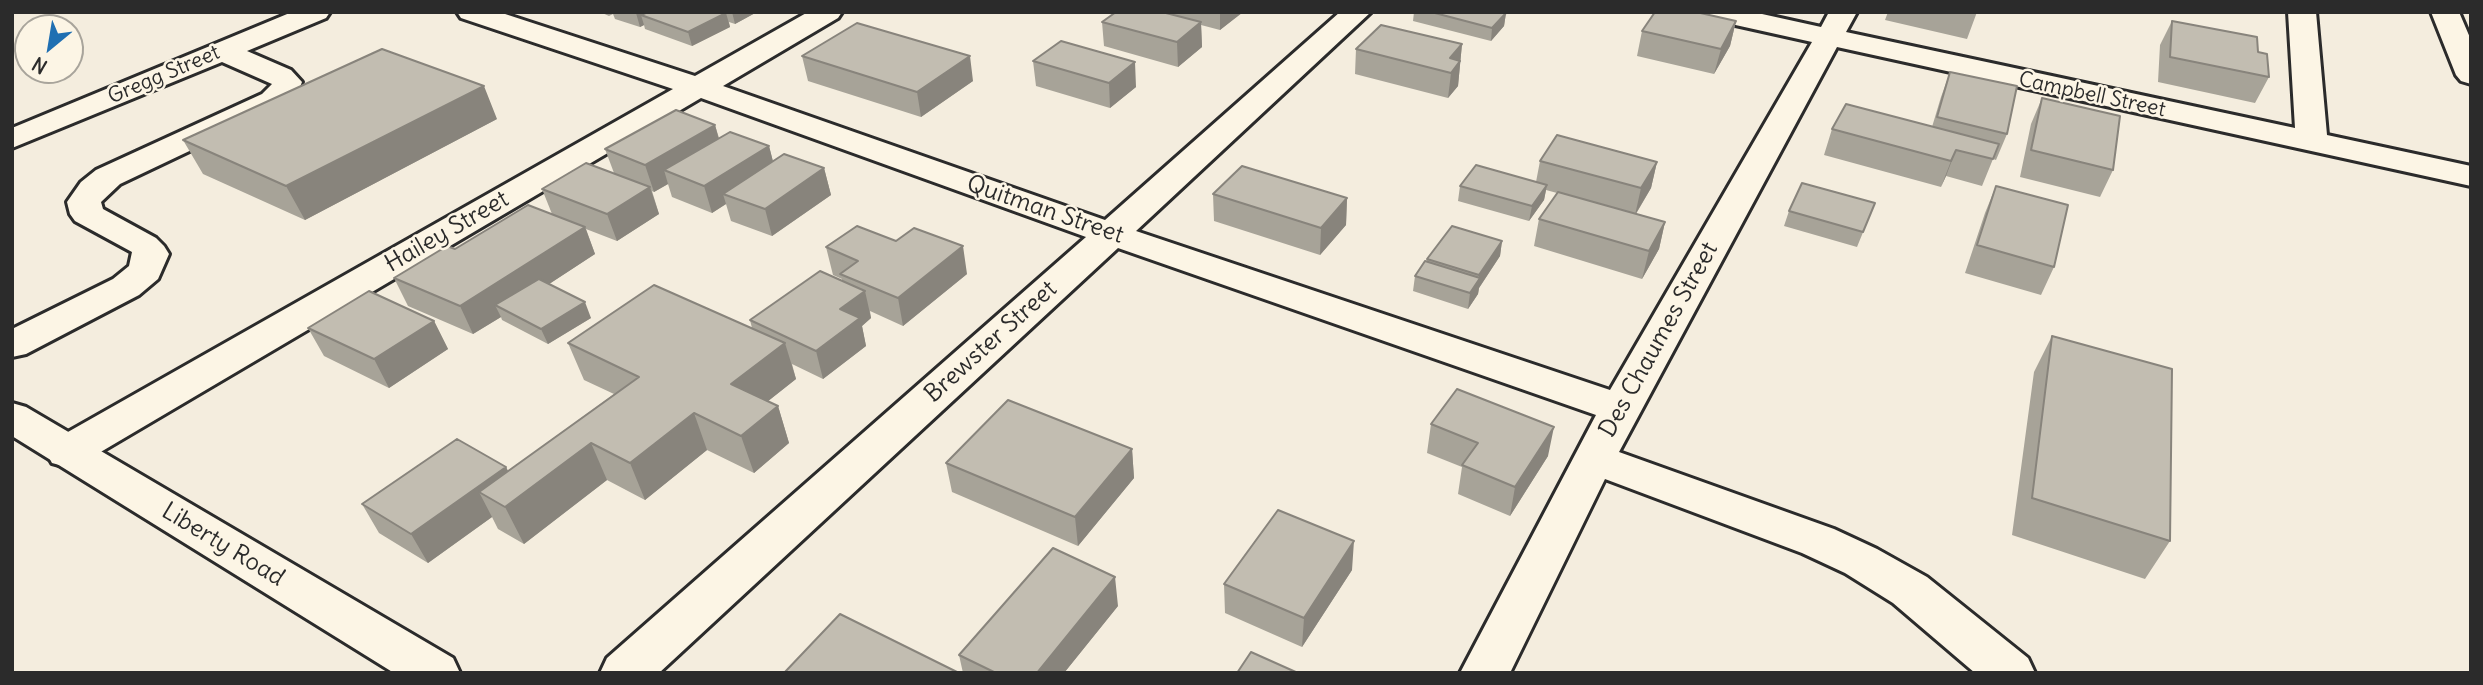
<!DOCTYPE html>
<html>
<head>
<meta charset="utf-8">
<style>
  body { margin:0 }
  #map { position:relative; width:2483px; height:685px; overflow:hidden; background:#f4edde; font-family:Delius,sans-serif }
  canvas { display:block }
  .frame { position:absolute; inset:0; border:14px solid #2b2b2b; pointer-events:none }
  .north { position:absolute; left:14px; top:14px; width:70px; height:70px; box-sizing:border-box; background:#fcf5e5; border:2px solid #a8a49b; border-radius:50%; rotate:210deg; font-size:19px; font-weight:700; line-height:28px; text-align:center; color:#2b2b2b }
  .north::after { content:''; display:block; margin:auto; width:24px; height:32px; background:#1f6fb2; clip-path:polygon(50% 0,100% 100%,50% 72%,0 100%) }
</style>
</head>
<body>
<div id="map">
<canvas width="2483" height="685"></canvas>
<div class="frame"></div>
<div class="north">N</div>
</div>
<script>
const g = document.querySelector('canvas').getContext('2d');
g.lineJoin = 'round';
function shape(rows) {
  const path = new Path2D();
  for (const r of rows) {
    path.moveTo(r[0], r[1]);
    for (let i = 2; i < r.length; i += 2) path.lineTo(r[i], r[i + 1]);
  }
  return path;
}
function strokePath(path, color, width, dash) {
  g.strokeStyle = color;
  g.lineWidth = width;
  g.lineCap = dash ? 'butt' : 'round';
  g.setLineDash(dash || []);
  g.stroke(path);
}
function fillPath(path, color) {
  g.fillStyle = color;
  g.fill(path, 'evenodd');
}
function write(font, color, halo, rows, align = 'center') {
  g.font = font + ' Delius,sans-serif';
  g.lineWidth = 5;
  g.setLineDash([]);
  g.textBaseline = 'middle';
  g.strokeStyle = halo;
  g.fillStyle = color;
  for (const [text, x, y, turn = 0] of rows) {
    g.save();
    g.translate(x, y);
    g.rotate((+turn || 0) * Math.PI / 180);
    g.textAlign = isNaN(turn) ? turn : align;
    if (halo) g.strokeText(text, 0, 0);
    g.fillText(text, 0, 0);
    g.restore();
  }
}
const minor = shape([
  [292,12,330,12,326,18,247,51,291,70,302,82,296,97,284,106,120,184,101,202,103,209,156,238,164,246,169,254,158,279,139,295,26,354,12,357,12,329,113,279,129,266,132,252,75,221,70,214,67,202,81,182,96,170,262,94,272,84,222,62,12,148,12,128,292,12],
  [457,12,499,12,695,76,808,12,842,12,838,18,723,86,1105,220,1340,12,1371,12,1136,231,1610,390,1812,42,1704,18,1700,12,1753,12,1821,27,1829,12,1857,12,1846,32,2295,128,2288,12,2316,12,2327,135,2471,166,2471,186,1837,47,1619,452,1834,529,1877,549,1927,577,2028,658,2035,673,1975,673,1893,603,1845,573,1802,553,1605,479,1510,673,1460,673,1596,415,1118,248,659,673,600,673,607,658,1086,237,701,98,82,463,67,467,52,463,46,452,52,441,673,89,461,18,457,12]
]);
const major = shape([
  [2431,12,2459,12,2471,40,2471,84,2461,81,2456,75,2431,12],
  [12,403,26,407,453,658,460,673,394,673,12,436,12,403]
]);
strokePath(minor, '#2b2b2b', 6);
strokePath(major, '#2b2b2b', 6);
fillPath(minor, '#fcf5e5');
fillPath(major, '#fcf5e5');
fillPath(shape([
  [600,12,757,12,735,24,729,22,730,27,692,46,645,29,644,25,640,27,615,19,613,14,609,16],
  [1116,12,1242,12,1220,30,1201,25,1202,47,1178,67,1104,46,1102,22],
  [1414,12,1503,12,1506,13,1504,26,1491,41,1413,21],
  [1888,12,1977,12,1967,39,1885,20],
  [1736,21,1730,46,1714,74,1637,56,1642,31],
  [2172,21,2258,52,2269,77,2255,103,2158,82,2160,45],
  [1462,44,1458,86,1448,98,1355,74,1356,49],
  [802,56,973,81,921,117,808,81],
  [1033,61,1136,87,1110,108,1036,86],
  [1950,72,2007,134,1996,160,1993,159,1982,186,1946,176,1941,187,1824,155,1832,129,1932,127,1941,97],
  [2042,98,2113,170,2100,197,2020,177,2031,124],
  [497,119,305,220,203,174,183,140],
  [715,125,719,138,769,146,773,162,824,168,831,195,772,236,731,221,726,204,712,213,672,197,668,184,654,192,652,191,659,214,617,241,586,229,595,254,549,284,591,318,548,344,502,320,501,317,473,334,408,306,394,278,552,214,542,189,614,173,605,149],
  [1540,161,1657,162,1651,188,1636,214,1665,222,1659,249,1642,279,1534,246,1539,219,1557,193,1546,190,1544,200,1529,221,1458,201,1460,186,1536,182],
  [1996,186,2054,267,2041,295,1965,273,1985,213],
  [1213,194,1347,198,1346,225,1320,255,1214,221],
  [1875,203,1857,247,1784,226,1789,211],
  [1502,241,1500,256,1479,288,1478,294,1468,309,1413,291,1415,276,1426,262,1427,259],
  [826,247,967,274,903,326,870,311,871,318,862,326,866,346,823,379,792,364,796,379,768,401,778,406,789,443,754,473,707,450,645,500,607,480,524,544,498,529,492,517,428,563,379,533,362,504,506,467,508,471,614,394,584,380,568,343,752,328,750,320,842,281,842,279,833,275],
  [434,321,448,349,389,388,324,356,308,328],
  [2052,336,2170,541,2145,579,2012,535,2034,372],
  [1431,424,1548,456,1510,516,1458,494,1462,467,1427,453],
  [1132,449,1134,478,1078,546,952,492,946,463],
  [1352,570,1302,647,1225,613,1224,584],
  [1118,606,1064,673,963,673,959,655]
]), '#a7a398');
fillPath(shape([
  [638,12,668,12,641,15,644,25,640,27,636,13],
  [732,12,757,12,735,24],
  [1220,12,1242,12,1242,13,1220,30],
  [726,13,730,27,692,46,688,32],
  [1506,13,1504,26,1491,41,1492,28],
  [1736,21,1730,46,1714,74,1721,49],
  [1201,22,1202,47,1178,67,1177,42],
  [1462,44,1458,86,1448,98,1451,73,1450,58],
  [970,56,973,81,921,117,917,92],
  [1135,62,1136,87,1110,108,1109,83],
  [484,86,497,119,305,220,286,186],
  [715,125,722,151,664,170,668,184,654,192,645,165],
  [769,146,776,173,723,194,726,204,712,213,704,186],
  [1956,150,1946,176,1941,187,1951,161],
  [1657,162,1651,188,1635,215,1641,188],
  [824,168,831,195,772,236,765,209],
  [1547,185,1544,200,1529,221,1532,206],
  [650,187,659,214,617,241,607,214],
  [1347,198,1346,225,1320,255,1321,228],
  [1665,222,1659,249,1642,279,1649,251],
  [585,227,595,254,508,311,495,305,501,317,473,334,460,306],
  [1502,241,1500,256,1479,288,1478,294,1468,309,1470,293,1478,282,1479,275],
  [963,246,967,274,903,326,898,298],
  [865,291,871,318,862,326,866,346,823,379,816,351,840,309],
  [585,302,591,318,548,344,541,329],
  [434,321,448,349,389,388,374,359],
  [785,343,796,379,743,421,731,384],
  [778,406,789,443,754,473,741,436],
  [694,413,707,450,645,500,630,463],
  [1554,427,1548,456,1510,516,1515,487],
  [591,443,607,480,524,544,505,507,479,492,492,517,428,563,411,534,506,467,520,496],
  [1132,449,1134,478,1078,546,1075,517],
  [1354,541,1352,570,1302,647,1304,618],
  [1115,577,1118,606,1064,673,1037,673]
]), '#88847c');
const building = shape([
  [648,12,723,12,726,13,688,32,641,15,648,12],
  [1116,12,1162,12,1201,22,1177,42,1102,22,1116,12],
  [1431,12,1503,12,1506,13,1492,28,1431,12],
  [1655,12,1696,12,1736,21,1721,49,1642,31,1655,12],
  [2172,21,2257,37,2258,52,2267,54,2269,77,2170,57,2172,21],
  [857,23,970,56,917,92,802,56,857,23],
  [1381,25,1462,44,1450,58,1460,61,1451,73,1356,49,1381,25],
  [1061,41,1135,62,1109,83,1033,61,1061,41],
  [382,49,484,86,286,186,183,140,382,49],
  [1950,72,2017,86,2007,134,1937,117,1950,72],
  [2042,98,2120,116,2113,170,2031,150,2042,98],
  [1846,104,1999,144,1993,159,1956,150,1951,161,1832,129,1846,104],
  [676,110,715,125,645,165,605,149,676,110],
  [730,132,769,146,704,186,664,170,730,132],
  [1557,135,1657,162,1641,188,1540,161,1557,135],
  [784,154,824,168,765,209,723,194,784,154],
  [586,163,650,187,607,214,542,189,586,163],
  [1476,165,1547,185,1532,206,1460,186,1476,165],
  [1242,166,1347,198,1321,228,1213,194,1242,166],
  [1802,183,1875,203,1863,232,1789,211,1802,183],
  [1996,186,2068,205,2054,267,1977,245,1996,186],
  [1558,192,1665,222,1649,251,1539,219,1558,192],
  [528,205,585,227,460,306,394,278,447,246,455,249,528,205],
  [857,226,896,241,914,228,963,246,898,298,840,274,858,261,826,247,857,226],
  [1452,226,1502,241,1479,275,1427,259,1452,226],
  [1425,261,1480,278,1470,293,1415,276,1425,261],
  [820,271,865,291,840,309,860,318,816,351,750,320,820,271],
  [539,279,585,302,541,329,495,305,539,279],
  [654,285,785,343,731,384,778,406,741,436,694,413,630,463,591,443,505,507,479,492,639,377,568,343,654,285],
  [369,291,434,321,374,359,308,328,369,291],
  [2052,336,2172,369,2170,541,2032,498,2052,336],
  [1457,389,1554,427,1515,487,1462,465,1478,443,1431,424,1457,389],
  [1008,400,1132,449,1075,517,946,463,1008,400],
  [457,439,506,467,411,534,362,504,457,439],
  [1278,510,1354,541,1304,618,1224,584,1278,510],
  [1053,548,1115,577,1037,673,996,673,959,655,1053,548],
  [840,614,959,673,784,673,840,614],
  [1251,652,1298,673,1237,673,1251,652]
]);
fillPath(building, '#c2bdb1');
strokePath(building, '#88847c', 2);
write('21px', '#2b2b2b', '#fcf5e5', [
  ["Gregg Street",164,75,-23],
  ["Campbell Street",2092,95,12]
]);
write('24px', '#2b2b2b', '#fcf5e5', [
  ["Quitman Street",1045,210,19],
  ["Hailey Street",447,232,-30],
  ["Des Chaumes Street",1659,340,-61],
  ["Brewster Street",991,342,-42],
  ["Liberty Road",223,545,31]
]);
</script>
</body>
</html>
